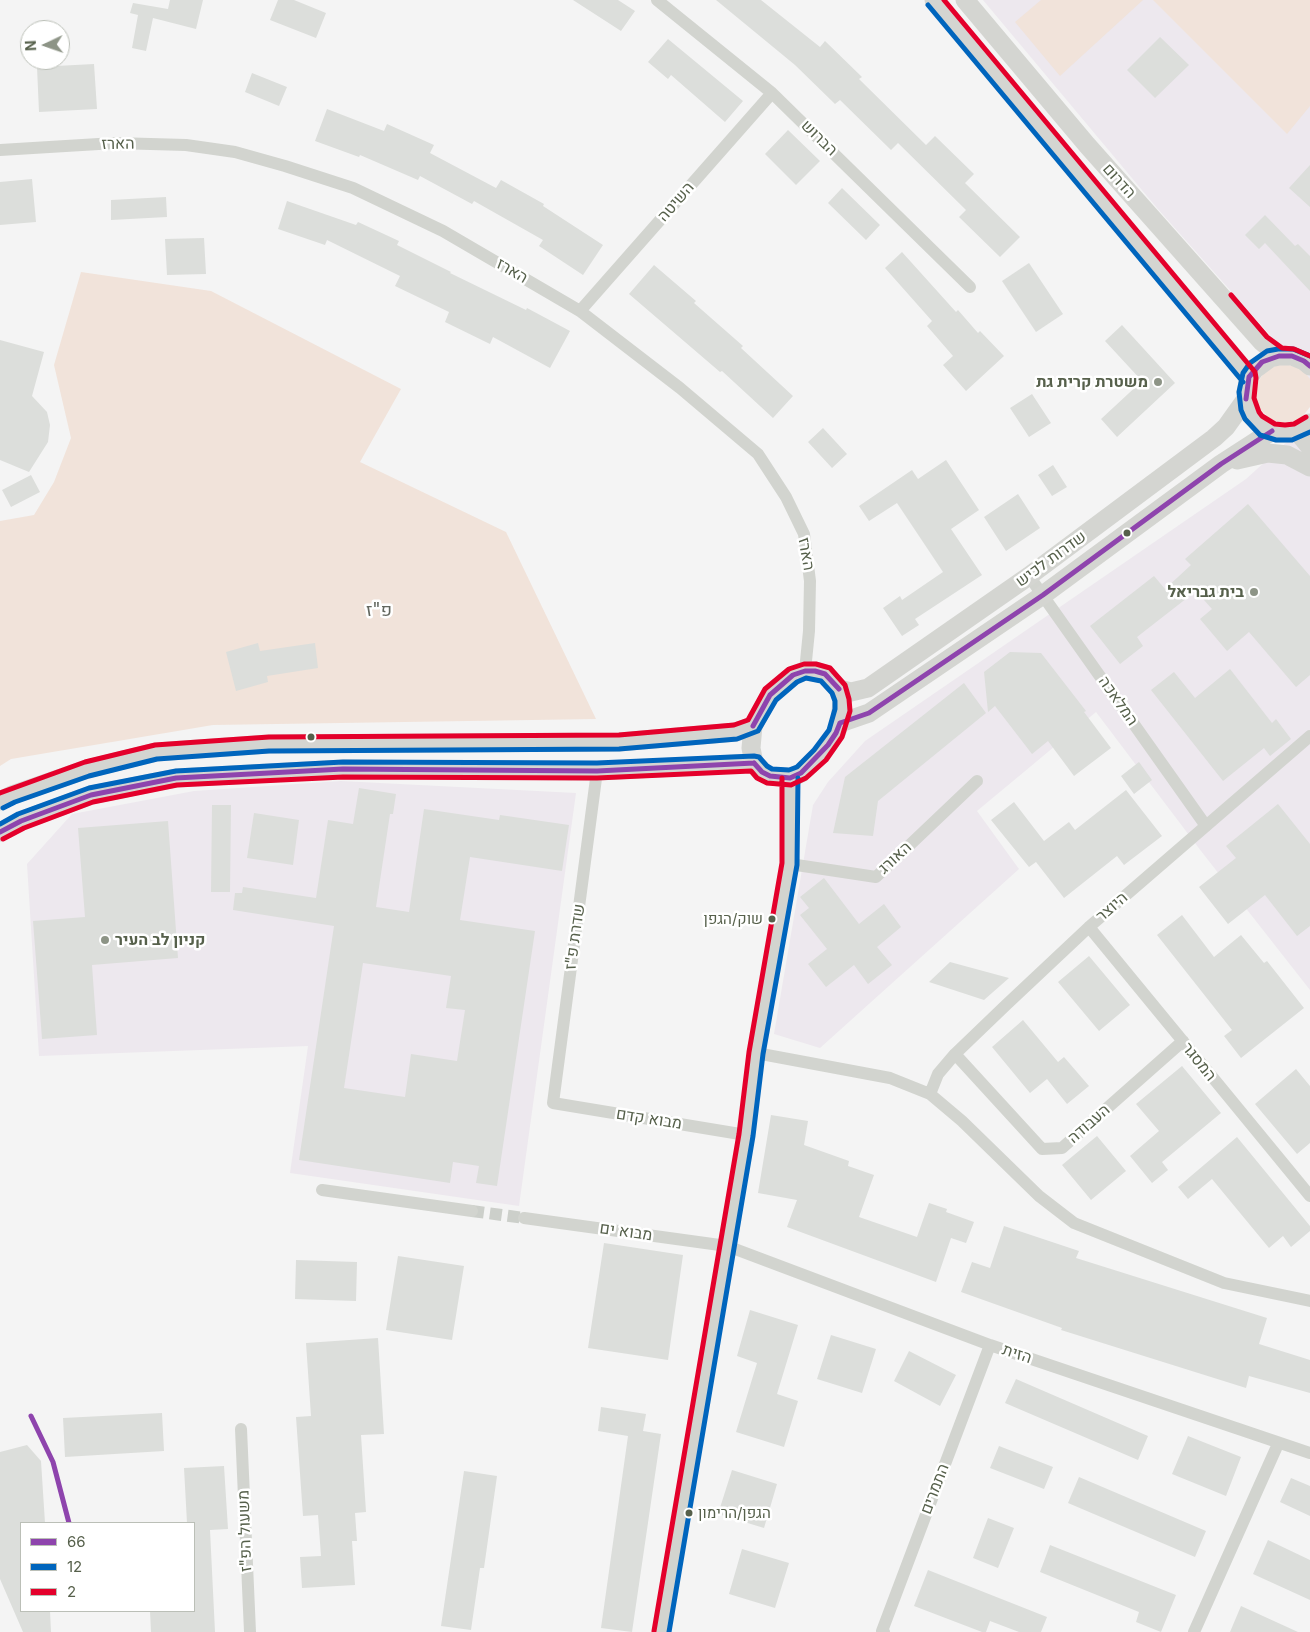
<!DOCTYPE html>
<html>
<head>
<meta charset="utf-8">
<style>
  body { margin:0 }
  #map { position:relative; width:1310px; height:1632px; overflow:hidden; background:#f4f4f4; font-family:Inter,sans-serif }
  canvas { display:block }
  .legend { position:absolute; left:20px; top:1522px; width:175px; height:90px; box-sizing:border-box; background:#fff; border:1px solid #bbbfb7; margin:0; padding:6px 9px; list-style:none; font-size:15px; color:#56604b }
  .legend li { display:flex; align-items:center; gap:10px; height:25px }
  .legend b { width:25px; border:1px solid #bbbfb7 }
  .north { position:absolute; left:20px; top:20px; width:50px; height:50px; box-sizing:border-box; background:#fff; border:1px solid #bbbfb7; border-radius:50%; rotate:267deg; font-size:14px; font-weight:700; line-height:20px; text-align:center; color:#56604b }
  .north::after { content:''; display:block; margin:auto; width:18px; height:22px; background:#8d9486; clip-path:polygon(50% 0,100% 100%,50% 72%,0 100%) }
</style>
</head>
<body>
<div id="map">
<canvas width="1310" height="1632"></canvas>
<ul class="legend">
<li><b style="height:6px;background:#8e44ad"></b>66</li>
<li><b style="height:6px;background:#0065bd"></b>12</li>
<li><b style="height:6px;background:#e4002b"></b>2</li>
</ul>
<div class="north">N</div>
</div>
<script>
const g = document.querySelector('canvas').getContext('2d');
g.lineJoin = 'round';
function fillPath(path, color) {
  g.fillStyle = color;
  g.fill(path, 'evenodd');
}
function shape(rows) {
  const path = new Path2D();
  for (const r of rows) {
    path.moveTo(r[0], r[1]);
    for (let i = 2; i < r.length; i += 2) path.lineTo(r[i], r[i + 1]);
  }
  return path;
}
function strokePath(path, color, width, dash) {
  g.strokeStyle = color;
  g.lineWidth = width;
  g.lineCap = dash ? 'butt' : 'round';
  g.setLineDash(dash || []);
  g.stroke(path);
}
function write(font, color, halo, rows, align = 'center') {
  g.font = font + ' Inter,Heebo,sans-serif';
  g.lineWidth = 5;
  g.setLineDash([]);
  g.textBaseline = 'middle';
  g.strokeStyle = halo;
  g.fillStyle = color;
  for (const [text, x, y, turn = 0] of rows) {
    g.save();
    g.translate(x, y);
    g.rotate((+turn || 0) * Math.PI / 180);
    g.textAlign = isNaN(turn) ? turn : align;
    if (halo) g.strokeText(text, 0, 0);
    g.fillText(text, 0, 0);
    g.restore();
  }
}
fillPath(shape([
  [983,0,1310,0,1310,380,1157,208],
  [1310,421,1310,990,1201,851,1096,712,977,811,1019,869,820,1048,774,1034,813,805,828,782,865,741,1246,479],
  [341,781,576,793,519,1206,290,1173,308,1046,39,1056,27,864,72,814,194,791]
]), '#ede8ee');
fillPath(shape([
  [1041,0,1143,0,1060,76,1015,22],
  [1153,0,1310,0,1310,106,1287,134],
  [81,272,211,291,401,389,360,462,506,532,596,719,213,725,11,759,0,766,0,521,34,515,54,482,71,438,54,365],
  [1280,364,1289,365,1299,368,1306,374,1310,379,1310,407,1302,417,1294,421,1284,423,1275,421,1267,416,1260,409,1256,401,1256,391,1258,382,1263,374,1271,368]
]), '#f1e3da');
fillPath(shape([
  [170,0,203,0,196,29,153,18,146,51,132,48,138,15,130,13,133,3,168,9],
  [278,0,294,0,326,13,316,38,270,20],
  [573,0,618,0,635,11,621,31],
  [716,0,761,0,820,47,825,41,862,77,859,79,926,145,935,136,974,174,965,183,1020,237,1000,257,959,217,966,210,898,143,891,150,840,100,835,104,795,65],
  [1160,37,1189,65,1155,98,1127,70],
  [668,39,743,101,725,122,671,75,668,79,648,62],
  [94,64,97,109,39,112,37,67],
  [252,73,287,87,279,106,245,92],
  [327,109,384,131,387,124,434,145,430,153,496,188,501,180,544,204,543,206,603,245,583,275,539,246,543,240,474,201,472,204,420,176,418,180,360,155,359,157,315,141],
  [788,130,820,161,796,185,765,154],
  [1310,165,1310,207,1289,188],
  [32,179,36,222,0,225,0,182],
  [842,188,880,225,866,240,828,203],
  [166,197,167,217,111,220,111,200],
  [287,201,356,225,358,222,399,241,397,245,451,272,450,273,526,310,527,308,570,331,550,368,493,337,490,344,445,322,449,312,395,286,400,276,327,240,325,245,278,229],
  [1265,215,1295,246,1298,244,1310,256,1310,291,1265,243,1259,249,1245,235],
  [204,238,206,274,167,275,165,239],
  [902,252,956,312,958,310,978,333,980,331,1004,356,966,391,943,365,953,356,927,326,932,321,885,268],
  [1029,263,1063,314,1036,332,1002,281],
  [654,265,696,301,694,303,743,346,741,348,793,396,773,418,722,371,720,372,629,294],
  [1122,325,1175,383,1117,437,1101,419,1142,381,1105,341],
  [0,340,44,352,32,396,47,412,50,425,48,442,29,472,0,460],
  [1032,394,1051,423,1029,437,1010,408],
  [823,428,847,454,832,468,808,442],
  [946,460,979,510,951,529,982,575,915,619,919,625,902,636,883,608,900,596,902,600,943,572,897,503,869,521,859,506,912,470,918,479],
  [1053,465,1067,487,1052,496,1038,475],
  [31,475,40,492,11,507,2,490],
  [1018,494,1040,528,1006,551,984,517],
  [1248,504,1310,576,1310,675,1296,687,1249,632,1227,651,1200,619,1212,609,1196,591,1137,637,1143,646,1120,664,1090,626,1154,576,1165,589,1191,565,1185,559],
  [258,643,260,651,315,643,318,668,267,676,268,682,236,691,226,652],
  [1010,652,1041,653,1086,711,1084,712,1111,748,1074,776,1048,741,1032,754,995,706,988,712,984,672],
  [1230,669,1272,723,1276,719,1291,739,1270,756,1264,748,1223,781,1151,690,1174,672,1195,698],
  [964,683,986,713,878,801,873,836,833,833,845,777],
  [1139,762,1152,780,1134,794,1121,776],
  [359,788,396,794,393,814,390,814,376,907,409,912,424,809,499,820,500,815,569,825,562,871,470,857,460,920,535,931,497,1186,476,1183,479,1166,453,1162,450,1183,299,1160,334,926,233,910,235,893,242,893,243,887,316,898,328,820,353,824],
  [363,963,451,976,446,1008,465,1010,457,1061,411,1054,405,1097,344,1088],
  [1126,790,1162,836,1124,865,1117,856,1064,898,1036,862,1029,867,991,820,1014,802,1044,841,1069,822,1075,830],
  [1278,804,1310,844,1310,926,1297,936,1265,895,1228,924,1199,887,1236,858,1226,846],
  [212,805,231,805,230,892,211,892],
  [254,813,299,820,293,865,247,858],
  [168,821,178,958,92,965,97,1035,42,1039,33,921,85,917,78,828],
  [824,878,859,924,884,904,901,927,877,947,892,965,868,984,854,965,826,987,808,964,827,949,800,915,809,908,800,897],
  [1182,915,1214,957,1241,935,1264,963,1267,961,1304,1008,1241,1058,1224,1036,1232,1030,1157,935],
  [1089,956,1130,1005,1099,1031,1058,982],
  [950,962,1009,978,984,1000,929,982],
  [1023,1020,1058,1062,1064,1057,1089,1086,1067,1104,1047,1079,1030,1093,992,1047],
  [1182,1066,1221,1113,1162,1162,1168,1170,1152,1183,1130,1156,1159,1131,1136,1104],
  [1296,1069,1310,1086,1310,1143,1297,1154,1255,1104],
  [771,1115,808,1121,804,1145,849,1161,848,1166,874,1175,859,1217,917,1237,929,1203,947,1209,946,1212,974,1222,966,1243,951,1238,936,1282,787,1227,797,1200,758,1193],
  [1097,1136,1126,1171,1091,1200,1062,1165],
  [1237,1137,1310,1226,1310,1231,1291,1247,1283,1236,1269,1248,1212,1179,1188,1199,1178,1187],
  [1004,1226,1079,1251,1076,1258,1267,1318,1259,1344,1310,1360,1310,1393,1249,1376,1246,1388,1061,1330,1062,1328,961,1292,972,1262,990,1268],
  [604,1243,683,1255,668,1360,588,1348],
  [398,1256,464,1266,452,1340,386,1330],
  [296,1260,357,1262,356,1301,295,1299],
  [750,1310,798,1325,777,1394,798,1401,784,1447,736,1432,757,1363,737,1356],
  [831,1335,876,1349,862,1393,817,1379],
  [378,1338,384,1434,361,1435,366,1512,355,1513,357,1541,352,1541,355,1585,302,1588,300,1557,321,1556,318,1515,303,1516,296,1417,311,1416,306,1343],
  [909,1351,956,1375,940,1406,894,1381],
  [1016,1379,1148,1436,1138,1460,1005,1403],
  [601,1407,646,1414,643,1431,661,1434,632,1632,601,1628,628,1436,598,1431],
  [162,1413,164,1451,65,1457,63,1418],
  [1188,1436,1241,1457,1226,1496,1172,1474],
  [27,1445,41,1461,45,1523,21,1523,21,1611,50,1611,51,1632,23,1632,0,1579,0,1452],
  [999,1446,1053,1467,1044,1489,990,1468],
  [224,1466,228,1529,210,1530,215,1632,151,1632,150,1611,194,1611,194,1523,187,1523,184,1468],
  [732,1470,777,1484,764,1528,718,1514],
  [464,1471,497,1476,484,1568,480,1568,471,1630,441,1626],
  [1079,1477,1206,1531,1195,1557,1068,1503],
  [1291,1478,1310,1486,1310,1516,1280,1502],
  [988,1518,1014,1528,998,1568,973,1558],
  [1268,1540,1310,1560,1310,1600,1253,1574],
  [1050,1545,1176,1595,1161,1632,1136,1622,1139,1612,1040,1572],
  [742,1549,789,1563,775,1608,729,1594],
  [928,1570,1047,1617,1041,1632,1019,1632,990,1621,986,1632,982,1632,914,1606],
  [1241,1606,1298,1632,1230,1632]
]), '#dcdedb');
strokePath(shape([
  [472,1211,524,1218]
]), '#cccfca', 12, [12, 6]);
strokePath(shape([
  [657,0,772,93,970,287],
  [0,150,115,143,186,145,235,152,285,166,353,188,443,231,580,311,680,388,758,454,786,497,804,534,810,581,809,631,805,671],
  [580,311,772,93],
  [1029,576,1206,826],
  [597,771,553,1103,746,1135],
  [790,864,876,877,977,781],
  [1089,927,1310,1196],
  [756,1053,890,1078,930,1094,962,1121,1039,1196,1074,1223,1224,1283,1310,1301],
  [955,1054,1042,1149,1062,1148,1183,1041],
  [930,1094,938,1074,955,1054,1006,1005,1089,927,1310,736],
  [322,1190,472,1211],
  [524,1218,727,1246,990,1345,1310,1453],
  [241,1429,250,1632],
  [661,1632,746,1135,756,1053,790,864,790,778],
  [884,1632,882,1631,990,1345],
  [1194,1632,1278,1444]
]), '#d2d4cf', 12);
strokePath(shape([
  [934,0,1249,377],
  [965,0,1087,145,1262,342,1279,356],
  [1310,366,1304,361,1292,356,1279,356,1270,358,1255,369,1249,377,1246,392,1248,408,1252,416,1264,428,1278,433,1291,433,1297,431,1310,423],
  [1297,431,1310,447],
  [1237,460,1268,453,1287,455,1310,467],
  [805,671,815,671,825,674,839,689,842,700,840,723,836,733,828,745,820,755,801,773,790,778,770,776,762,772,754,763,751,748,753,726,770,695,793,675,805,671],
  [839,689,851,692,868,688,1029,576,1214,438,1226,427,1246,399],
  [840,723,869,713,1043,595,1221,464,1272,431],
  [0,801,12,795,87,769,156,752,269,744,619,742,736,732,753,726],
  [0,832,21,821,91,795,176,778,343,769,597,771,754,763]
]), '#d4d5d1', 19);
strokePath(shape([
  [1246,399,1249,377,1262,362,1279,356,1292,356,1304,361,1310,366],
  [840,723,869,713,1043,595,1221,464,1272,431],
  [753,726,770,695,793,675,805,671,815,671,825,674,839,689],
  [754,763,762,772,770,776,790,778,801,773,828,745,836,733,840,723],
  [0,832,21,821,91,795,176,778,343,769,597,771,754,763],
  [31,1416,53,1462,69,1523]
]), '#8e44ad', 5);
strokePath(shape([
  [928,5,1243,382],
  [1310,356,1293,349,1278,349,1267,351,1250,363,1243,373,1239,392,1241,410,1245,419,1260,435,1276,440,1292,440,1310,432],
  [0,824,18,814,89,788,176,771,343,762,597,763,754,756,759,757,767,766,772,769,789,770,797,767,814,750,829,730,835,709,835,701,832,693,821,681,806,678,797,682,776,700,758,731,737,739,619,749,269,751,157,759,89,776,15,802,3,808],
  [669,1632,753,1136,763,1054,797,865,798,778]
]), '#0065bd', 5);
strokePath(shape([
  [944,0,1255,372,1256,378,1254,398,1259,412,1262,416,1275,424,1285,425,1294,424,1306,417],
  [1231,295,1267,337,1282,348,1294,349,1310,356],
  [0,793,85,762,155,745,269,737,619,735,734,725,748,720,765,689,789,669,804,664,816,664,830,668,845,685,849,699,850,711,842,737,826,760,806,778,791,785,767,783,757,778,751,771,597,778,343,777,177,785,93,802,24,828,3,839],
  [654,1631,739,1134,749,1052,782,863,782,778]
]), '#e4002b', 5);
for (const [x, y, r, color] of [
  [1158,382,5,"#8d9486"],
  [1127,533,4.5,"#56604b"],
  [1254,592,5,"#8d9486"],
  [311,737,4.5,"#56604b"],
  [772,919,4.5,"#56604b"],
  [105,940,5,"#8d9486"],
  [689,1513,4.5,"#56604b"]
]) {
  const dot = new Path2D();
  dot.arc(x, y, r, 0, 2 * Math.PI);
  g.fillStyle = color;
  g.fill(dot);
  strokePath(dot, '#fff', 2);
}
write('15px', '#56604b', '#fff', [
  ["שוק/הגפן",763,919],
  ["הגפן/הרימון",698,1513,"left"]
], 'right');
write('16px', '#56604b', '#fff', [
  ["הברוש",819,138,44],
  ["הארז",118,144,-1],
  ["הדרום",1119,181,48],
  ["השיטה",676,202,-49],
  ["הארז",512,271,30],
  ["הארז",806,554,80],
  ["שדרות לכיש",1051,559,-36],
  ["המלאכה",1118,701,55],
  ["האורג",895,858,-43],
  ["היוצר",1112,907,-41],
  ["שדרת פ\"ז",575,937,-82],
  ["המסגר",1199,1062,51],
  ["מבוא קדם",649,1119,9],
  ["העבודה",1089,1124,-41],
  ["מבוא ים",626,1232,8],
  ["הזית",1017,1354,19],
  ["התמרים",935,1489,-69],
  ["משעול הפ\"ז",245,1531,-92]
]);
write('bold 16px', '#56604b', '#fff', [
  ["משטרת קרית גת",1148,382],
  ["בית גבריאל",1244,592],
  ["קניון לב העיר",115,940,"left"]
], 'right');
write('18px', '#63675f', '#fff', [
  ["פ\"ז",379,611]
]);
</script>
</body>
</html>
